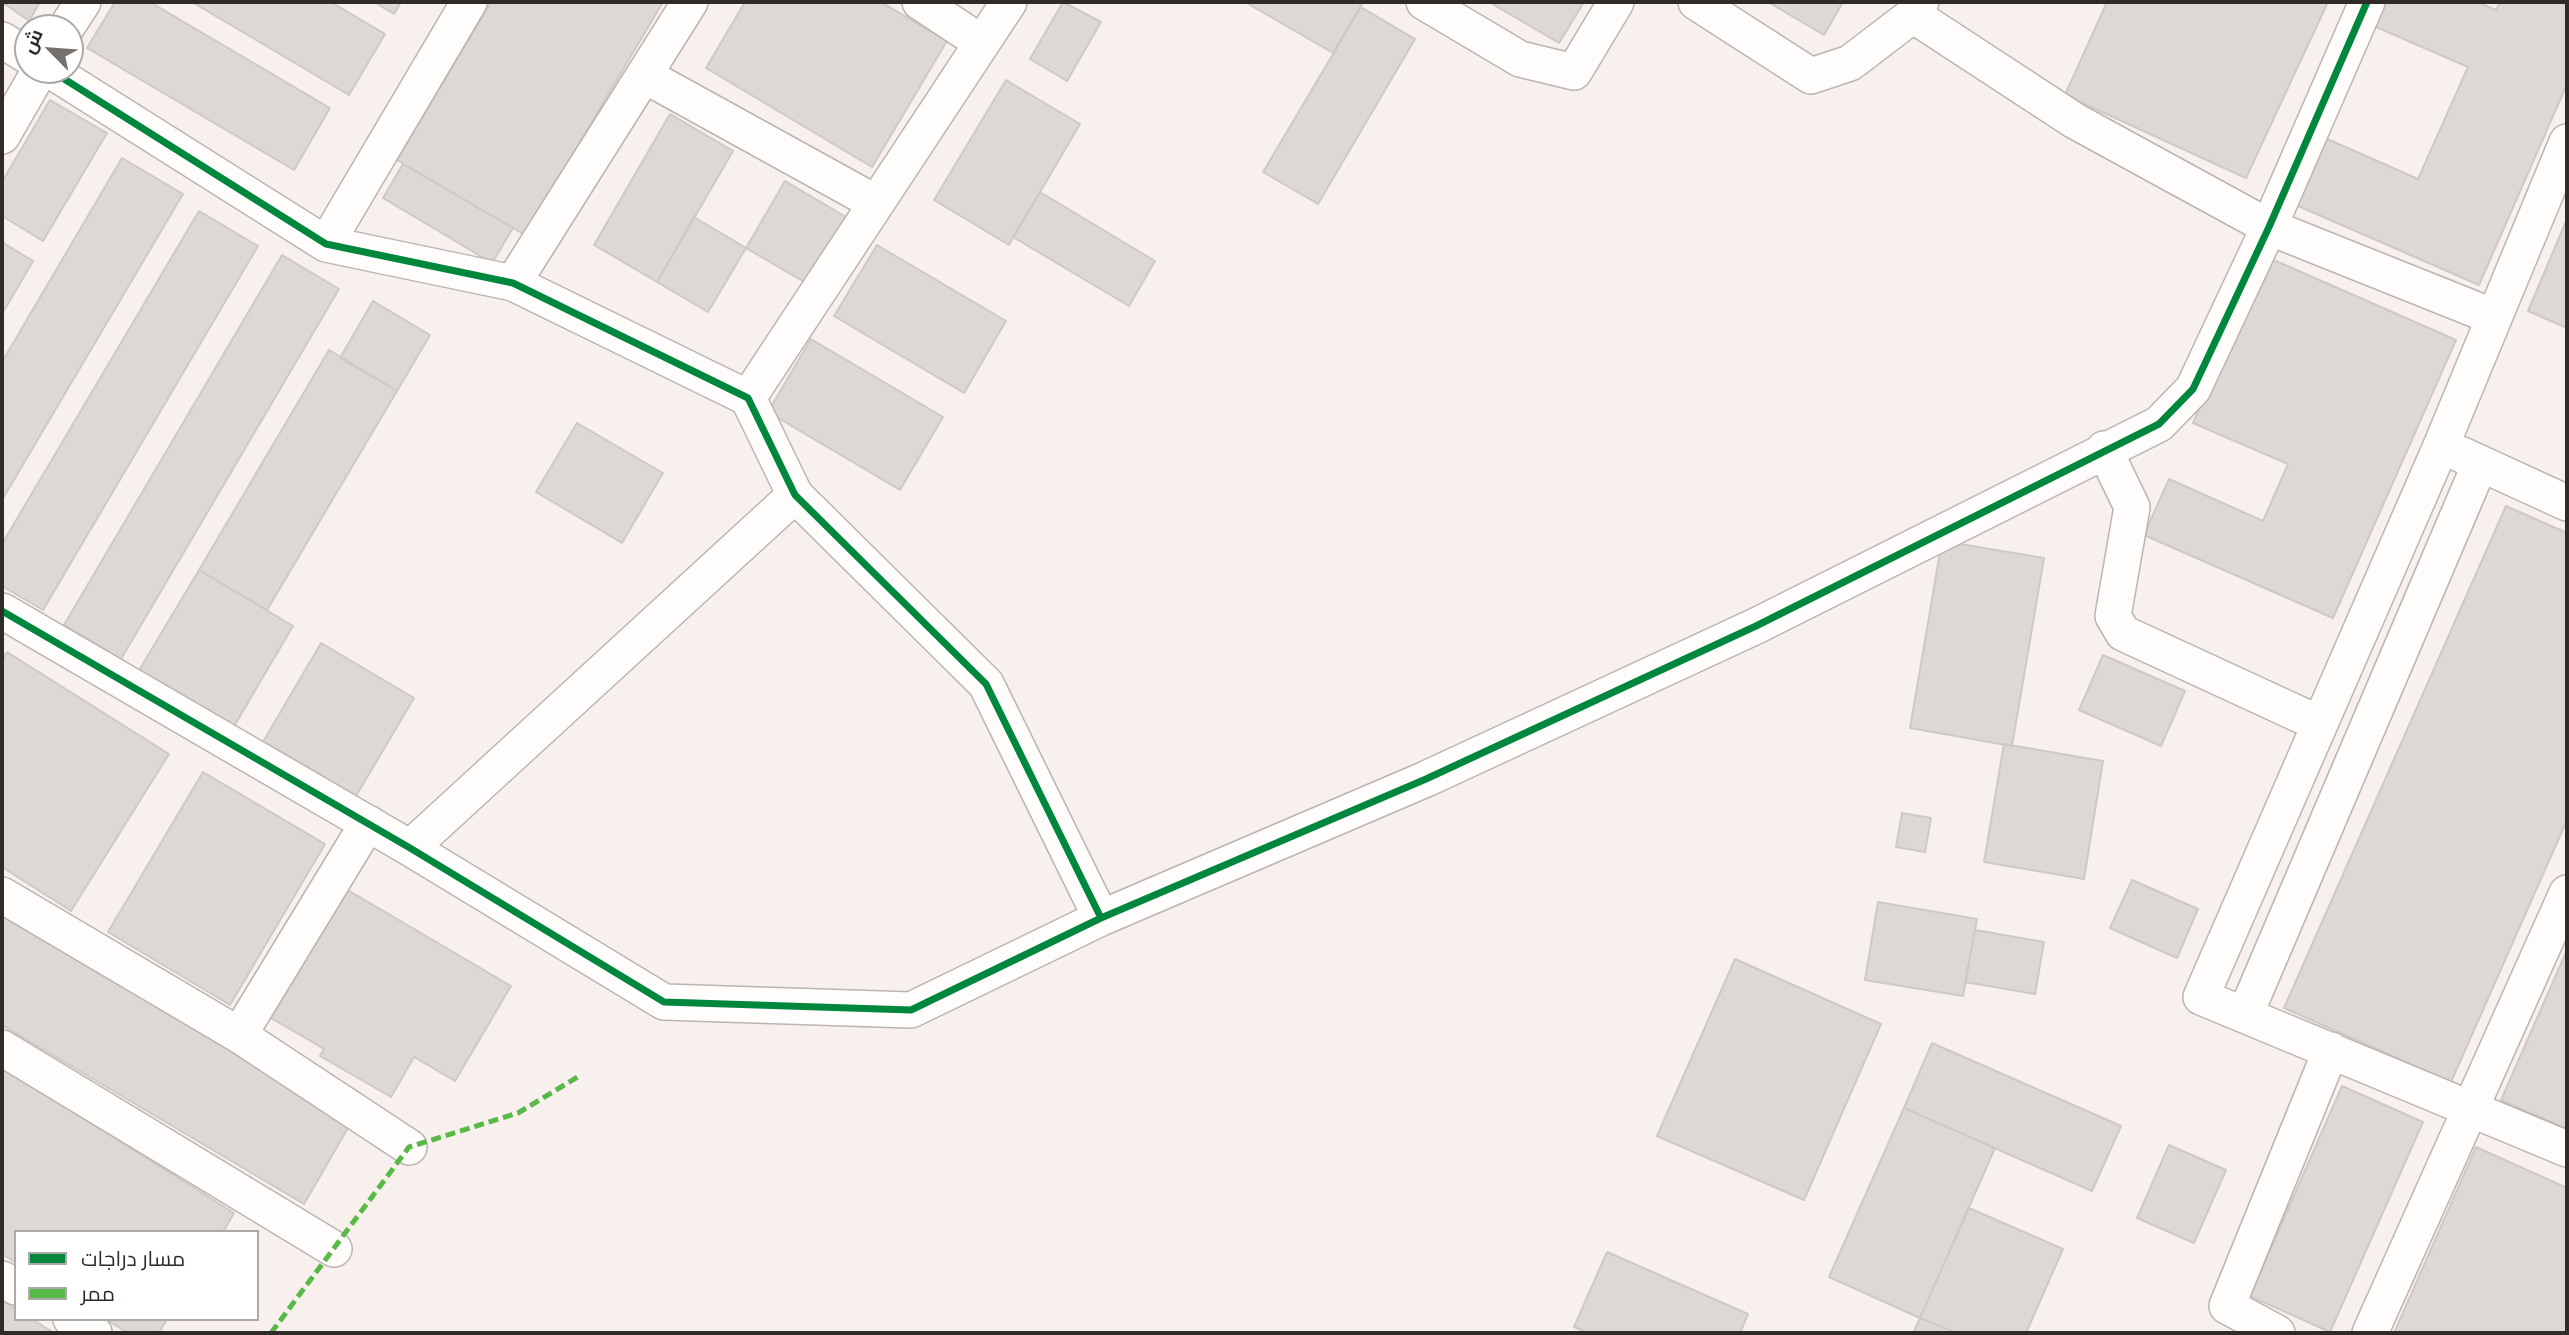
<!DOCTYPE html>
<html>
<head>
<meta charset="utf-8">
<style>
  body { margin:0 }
  #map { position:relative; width:2569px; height:1335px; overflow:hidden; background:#f8f0ed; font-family:"Golos Text",Cairo,sans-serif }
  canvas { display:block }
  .frame { position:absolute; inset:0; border:4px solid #302b28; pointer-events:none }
  .legend { position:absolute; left:14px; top:1230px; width:245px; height:91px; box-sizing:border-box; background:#fff; border:2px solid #acaaa9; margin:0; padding:9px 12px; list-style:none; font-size:21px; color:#302b28 }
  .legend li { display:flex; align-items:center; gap:14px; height:35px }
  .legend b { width:35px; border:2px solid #acaaa9 }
  .north { position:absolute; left:14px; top:14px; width:70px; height:70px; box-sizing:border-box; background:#fff; border:2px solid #acaaa9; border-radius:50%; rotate:295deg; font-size:19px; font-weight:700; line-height:28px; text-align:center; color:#302b28 }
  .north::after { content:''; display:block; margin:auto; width:24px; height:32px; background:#76706d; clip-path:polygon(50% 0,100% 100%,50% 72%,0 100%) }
</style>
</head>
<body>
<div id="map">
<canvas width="2569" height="1335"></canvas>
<div class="frame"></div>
<ul class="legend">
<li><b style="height:9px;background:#00873e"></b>مسار دراجات</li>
<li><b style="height:9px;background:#58b947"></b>ممر</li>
</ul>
<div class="north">ش</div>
</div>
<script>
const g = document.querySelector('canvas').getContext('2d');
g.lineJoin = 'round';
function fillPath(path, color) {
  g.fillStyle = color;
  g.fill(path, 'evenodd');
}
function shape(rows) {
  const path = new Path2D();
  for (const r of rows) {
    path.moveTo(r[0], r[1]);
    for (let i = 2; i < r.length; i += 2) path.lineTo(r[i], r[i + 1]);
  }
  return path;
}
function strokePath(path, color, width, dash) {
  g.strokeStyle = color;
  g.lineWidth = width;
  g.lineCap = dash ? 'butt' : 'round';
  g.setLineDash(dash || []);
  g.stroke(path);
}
const building = shape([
  [2,2,40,2,29,21,2,2],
  [115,2,150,2,330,108,294,170,87,48,115,2],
  [192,2,331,2,385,34,349,95,192,2],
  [374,2,401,2,394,14,374,2],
  [491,2,663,2,525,235,397,160,491,2],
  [745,2,881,2,947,41,872,167,706,68,745,2],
  [1063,2,1101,22,1067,81,1030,59,1063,2],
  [1245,2,1363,2,1333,53,1245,2],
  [1489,2,1584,2,1559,43,1489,2],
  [1768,2,1843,2,1824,35,1768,2],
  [2107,2,2328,2,2246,178,2065,95,2107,2],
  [2385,2,2477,2,2496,10,2500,2,2567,2,2567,84,2479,285,2296,205,2325,138,2418,179,2468,67,2374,26,2385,2],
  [1361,7,1415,39,1318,204,1263,172,1361,7],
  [1006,80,1080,124,1009,245,934,200,1006,80],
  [50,100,107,133,43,241,2,216,2,182,50,100],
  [670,114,733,151,657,282,594,245,670,114],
  [122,158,183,194,2,500,2,362,122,158],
  [403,164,513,228,492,263,383,198,403,164],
  [785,181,846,217,806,283,746,248,785,181],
  [1040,192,1155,261,1129,306,1013,237,1040,192],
  [199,211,258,246,43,610,2,586,2,544,199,211],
  [694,217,746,248,708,312,657,282,694,217],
  [2567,219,2567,328,2528,311,2567,219],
  [2,242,33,261,2,314,2,242],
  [877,245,1006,321,964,393,834,316,877,245],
  [282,255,339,289,121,659,64,625,282,255],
  [2267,257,2456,340,2333,618,2144,535,2169,479,2263,521,2288,464,2193,423,2267,257],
  [373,301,430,335,397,391,340,358,373,301],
  [811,339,943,417,900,490,768,412,811,339],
  [329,350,397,391,267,610,199,570,329,350],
  [577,423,663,473,622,543,536,492,577,423],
  [2506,506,2567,533,2567,820,2451,1082,2284,1008,2506,506],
  [1942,541,2044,558,2012,746,1910,728,1942,541],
  [199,570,293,626,233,728,138,672,199,570],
  [321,643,414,698,356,796,263,742,321,643],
  [7,652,169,754,71,911,2,867,2,661,7,652],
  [2103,655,2185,691,2161,746,2079,710,2103,655],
  [2004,744,2103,761,2084,879,1984,862,2004,744],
  [203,772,325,844,230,1005,108,932,203,772],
  [1902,813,1931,818,1925,852,1896,847,1902,813],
  [2132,880,2198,909,2177,958,2110,928,2132,880],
  [346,889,511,986,455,1081,414,1057,391,1097,320,1056,324,1049,271,1018,346,889],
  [1878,902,1977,919,1963,996,1865,980,1878,902],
  [2,913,352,1121,304,1204,2,1025,2,913],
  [1975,930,2044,942,2035,994,1965,982,1975,930],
  [2567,950,2567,1129,2501,1100,2567,950],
  [1735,959,1881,1024,1804,1200,1657,1136,1735,959],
  [1932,1043,2121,1126,2092,1191,1904,1108,1932,1043],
  [2,1067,234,1213,223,1232,16,1232,16,1263,2,1254,2,1067],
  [2342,1086,2423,1122,2330,1332,2250,1296,2342,1086],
  [1904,1108,1995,1148,1920,1318,1829,1277,1904,1108],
  [2169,1145,2226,1170,2194,1243,2137,1218,2169,1145],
  [2476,1147,2567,1188,2567,1333,2394,1333,2476,1147],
  [1969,1208,2063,1249,2026,1333,1956,1333,1920,1318,1969,1208],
  [1607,1252,1748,1314,1740,1333,1589,1333,1574,1327,1607,1252],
  [2,1300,16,1309,16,1319,32,1319,54,1333,2,1333,2,1300],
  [1920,1318,1956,1333,1913,1333,1920,1318],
  [105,1319,167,1319,159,1333,128,1333,105,1319]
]);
fillPath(building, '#ddd8d4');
strokePath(building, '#cec9c5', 2);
const street = shape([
  [920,2,982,43],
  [1424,2,1520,59,1574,72,1616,2],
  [1696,2,1811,76,1850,63,1913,15,1921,2],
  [1913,15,2075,121,2269,227,2494,317],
  [66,28,83,2],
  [2,40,28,56],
  [50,70,326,244,513,283,748,398,795,495,986,684,1101,918],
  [644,75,876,203],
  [2,136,40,70],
  [2567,142,2441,446,2201,997,2567,1149],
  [326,244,469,2],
  [513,283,690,2],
  [748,398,1009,2],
  [2104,449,2132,507,2113,616,2123,633,2320,724],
  [2460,454,2567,503],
  [2,611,410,848,664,1002,911,1010,1101,918,1426,779,1756,626,2159,424,2193,389,2269,227,2367,2],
  [410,848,795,495],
  [2,895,239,1035,409,1147],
  [2245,1015,2480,464],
  [239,1035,368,823],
  [2,1048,334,1249],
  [2,1279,16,1287],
  [71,1319,94,1333],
  [2277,1333,2227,1306,2331,1050],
  [2370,1333,2567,893]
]);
strokePath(street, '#bab4b2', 38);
strokePath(street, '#fefdfc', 35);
strokePath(shape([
  [271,1333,409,1147,518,1113,581,1075]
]), '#58b947', 5, [10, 5]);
strokePath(shape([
  [50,70,326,244,513,283,748,398,795,495,986,684,1101,918],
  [2,611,410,848,664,1002,911,1010,1101,918,1426,779,1756,626,2159,424,2193,389,2269,227,2367,2]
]), '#00873e', 7);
</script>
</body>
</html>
